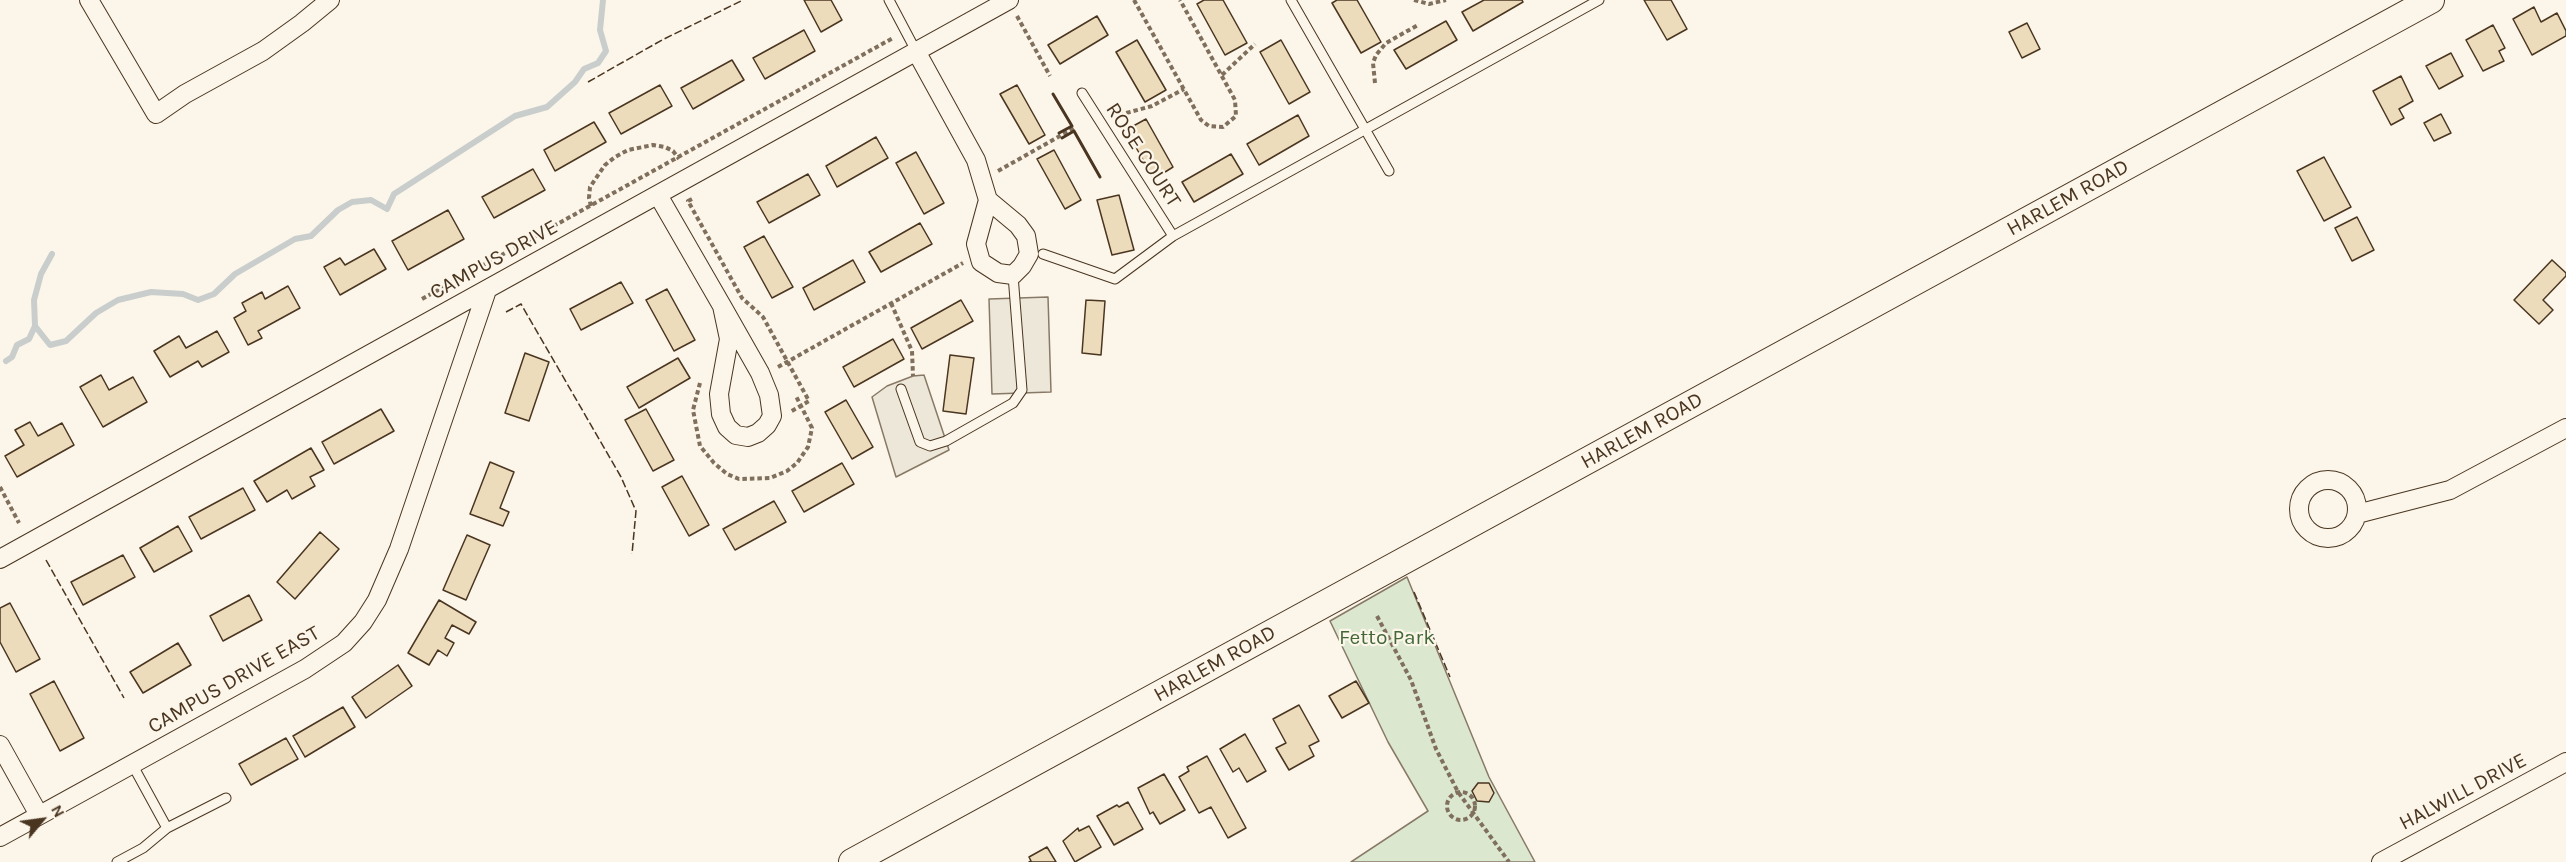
<!DOCTYPE html>
<html>
<head>
<meta charset="utf-8">
<style>
  body { margin:0 }
  #map { position:relative; width:2566px; height:862px; overflow:hidden; background:#fbf6e9; font-family:Karla,sans-serif }
  canvas { display:block }
  .north { position:absolute; left:12px; top:790px; width:60px; height:60px; -webkit-text-stroke:4px #fbf6e9; paint-order:stroke; rotate:61deg; font-size:16px; font-weight:700; line-height:24px; text-align:center; color:#4a3520 }
  .north::after { content:''; display:block; margin:auto; width:21px; height:27px; background:#4a3520; clip-path:polygon(50% 0,100% 100%,50% 72%,0 100%) }
</style>
</head>
<body>
<div id="map">
<canvas width="2566" height="862"></canvas>
<div class="north">N</div>
</div>
<script>
const g = document.querySelector('canvas').getContext('2d');
g.lineJoin = 'round';
function fillPath(path, color) {
  g.fillStyle = color;
  g.fill(path, 'evenodd');
}
function shape(rows) {
  const path = new Path2D();
  for (const r of rows) {
    if (r.length === 3) {
      path.moveTo(r[0] + r[2], r[1]);
      path.arc(r[0], r[1], r[2], 0, 2 * Math.PI);
      continue;
    }
    path.moveTo(r[0], r[1]);
    for (let i = 2; i < r.length; i += 2) path.lineTo(r[i], r[i + 1]);
  }
  return path;
}
function strokePath(path, color, width, dash) {
  g.strokeStyle = color;
  g.lineWidth = width;
  g.lineCap = dash ? 'butt' : 'round';
  g.setLineDash(dash || []);
  g.stroke(path);
}
function write(font, color, halo, rows, align = 'center') {
  g.font = font + ' Karla,sans-serif';
  g.lineWidth = 4.5;
  g.setLineDash([]);
  g.textBaseline = 'middle';
  g.strokeStyle = halo;
  g.fillStyle = color;
  for (const [text, x, y, turn = 0] of rows) {
    g.save();
    g.translate(x, y);
    g.rotate((+turn || 0) * Math.PI / 180);
    g.textAlign = isNaN(turn) ? turn : align;
    if (halo) g.strokeText(text, 0, 0);
    g.fillText(text, 0, 0);
    g.restore();
  }
}
const green = shape([
  [1407,577,1489,777,1535,862,1351,862,1428,811,1388,742,1330,621,1407,577]
]);
fillPath(green, '#dce7d0');
strokePath(green, '#887966', 1.5);
const parking = shape([
  [1048,297,1051,392,992,394,989,299,1048,297],
  [924,375,949,450,896,477,872,397,887,386,913,376,924,375]
]);
fillPath(parking, '#ede7d9');
strokePath(parking, '#887966', 1.5);
strokePath(shape([
  [35,326,34,300,41,274,52,254],
  [6,361,12,357,17,345,29,339,35,326,50,345,66,341,96,313,118,300,151,292,183,294,198,300,214,294,235,274,295,239,311,236,338,210,352,202,371,200,387,209,394,194,515,116,547,107,575,82,584,69,598,63,606,51,600,30,603,0]
]), '#c9cecd', 6);
const building = shape([
  [804,0,831,0,842,20,821,32,804,0],
  [1204,0,1223,0,1247,43,1225,55,1197,4,1204,0],
  [1337,0,1357,0,1381,42,1361,53,1332,3,1337,0],
  [1484,0,1522,0,1523,2,1473,31,1462,12,1484,0],
  [1644,0,1671,0,1687,29,1667,40,1644,0],
  [2534,7,2541,22,2557,13,2566,31,2566,36,2532,55,2513,19,2534,7],
  [1097,16,1108,35,1060,64,1048,45,1097,16],
  [1446,21,1457,40,1406,69,1394,50,1446,21],
  [2027,23,2040,49,2022,58,2009,32,2027,23],
  [2493,25,2505,48,2499,51,2504,61,2483,71,2466,40,2493,25],
  [804,30,815,51,765,79,753,58,804,30],
  [1137,40,1166,90,1145,102,1116,52,1137,40],
  [1281,40,1310,92,1289,104,1260,52,1281,40],
  [2451,53,2463,76,2439,89,2426,66,2451,53],
  [732,60,744,80,693,109,681,88,732,60],
  [2401,76,2413,101,2399,109,2404,118,2391,125,2373,91,2401,76],
  [660,85,672,106,621,134,609,113,660,85],
  [1017,85,1045,135,1029,144,1000,94,1017,85],
  [2441,114,2451,133,2434,141,2424,123,2441,114],
  [1298,115,1309,136,1259,165,1247,144,1298,115],
  [1146,119,1173,167,1154,179,1126,130,1146,119],
  [594,122,606,142,555,171,544,150,594,122],
  [876,137,888,158,837,187,826,166,876,137],
  [1054,150,1081,200,1065,209,1037,159,1054,150],
  [916,152,944,203,924,214,896,163,916,152],
  [1231,154,1243,174,1194,202,1182,182,1231,154],
  [2324,157,2351,207,2324,221,2297,171,2324,157],
  [533,169,545,190,494,218,482,197,533,169],
  [808,174,820,195,769,223,757,202,808,174],
  [1119,195,1134,250,1112,255,1097,200,1119,195],
  [448,210,464,239,408,270,392,241,448,210],
  [2357,217,2374,250,2352,261,2335,228,2357,217],
  [920,223,932,244,881,272,869,252,920,223],
  [764,236,793,287,772,298,744,247,764,236],
  [374,249,386,269,340,295,324,267,340,258,345,265,374,249],
  [853,260,865,282,814,310,803,288,853,260],
  [2552,260,2566,273,2566,276,2543,300,2553,310,2539,324,2514,300,2552,260],
  [621,282,633,303,581,330,570,309,621,282],
  [288,286,300,308,258,331,262,338,248,345,234,318,246,311,242,303,262,292,265,299,288,286],
  [667,289,695,340,674,351,646,300,667,289],
  [961,300,973,321,922,349,911,328,961,300],
  [1086,300,1105,301,1101,355,1082,353,1086,300],
  [217,331,229,352,202,367,198,361,170,377,154,351,179,336,186,348,217,331],
  [893,339,904,359,854,387,843,367,893,339],
  [525,353,549,362,529,421,505,413,525,353],
  [950,355,974,358,966,414,943,411,950,355],
  [678,358,690,378,639,408,627,387,678,358],
  [101,375,109,390,133,377,147,402,103,427,80,387,101,375],
  [846,400,873,447,852,459,825,412,846,400],
  [381,409,394,431,334,464,322,442,381,409],
  [646,409,674,460,653,471,625,420,646,409],
  [30,422,38,436,62,423,74,445,17,477,5,456,24,445,15,430,30,422],
  [311,448,324,470,310,477,315,486,292,499,287,490,267,502,254,481,311,448],
  [490,462,514,472,500,508,509,512,503,526,470,514,490,462],
  [842,463,854,484,804,512,792,491,842,463],
  [682,476,709,525,689,536,662,487,682,476],
  [243,488,255,510,201,539,189,517,243,488],
  [774,501,786,522,735,550,723,529,774,501],
  [178,526,192,551,154,572,140,548,178,526],
  [320,532,339,549,295,599,277,582,320,532],
  [467,535,490,545,466,600,443,590,467,535],
  [123,555,135,577,83,605,71,582,123,555],
  [249,595,262,620,223,641,210,616,249,595],
  [439,600,476,622,469,634,452,625,445,638,454,643,447,656,438,650,429,665,408,653,439,600],
  [10,603,40,659,16,672,0,642,0,608,10,603],
  [178,643,191,665,143,693,130,672,178,643],
  [398,665,412,686,366,718,352,697,398,665],
  [54,681,84,738,60,751,30,694,54,681],
  [1356,681,1369,703,1342,718,1329,696,1356,681],
  [1299,705,1319,741,1309,746,1314,756,1289,770,1276,748,1286,743,1273,719,1299,705],
  [343,707,355,727,305,757,293,736,343,707],
  [1245,734,1266,771,1247,782,1239,768,1233,772,1220,749,1245,734],
  [286,738,298,759,251,785,239,764,286,738],
  [1207,756,1246,828,1228,838,1211,807,1199,813,1179,777,1189,771,1187,767,1207,756],
  [1164,774,1185,810,1160,824,1153,812,1150,814,1138,788,1164,774],
  [1478,783,1489,783,1494,793,1489,802,1477,801,1472,791,1478,783],
  [1128,802,1143,829,1114,845,1097,816,1117,805,1119,807,1128,802],
  [1089,826,1101,847,1075,862,1063,841,1078,828,1079,831,1089,826],
  [1047,847,1056,862,1029,862,1031,861,1029,857,1047,847]
]);
fillPath(building, '#ecdcbc');
strokePath(building, '#4a3520', 1.5);
const lane = shape([
  [889,0,916,51],
  [1291,0,1389,171],
  [1082,93,1173,236],
  [1043,254,1115,279,1173,236,1599,0],
  [901,389,920,442,930,446,946,441,1013,403,1022,390,1013,275],
  [132,764,167,828,226,798],
  [117,862,143,848,167,828]
]);
const street = shape([
  [89,0,156,114,185,94,263,51,302,23,330,0],
  [916,51,976,160,988,200,976,244,981,262,998,273,1013,275,1022,266,1029,254,1026,236,1018,225,988,200],
  [658,195,722,306,729,339,719,394,721,414,727,427,736,435,748,437,758,433,767,425,772,416,769,395,760,373,722,306],
  [2328,509,29],
  [2357,514,2450,490,2566,428],
  [0,559,1009,0],
  [0,745,39,815],
  [0,837,305,669,344,643,363,622,377,600,399,549,487,290],
  [2381,862,2566,762]
]);
const secondary = shape([
  [852,862,2431,0]
]);
strokePath(lane, '#4a3520', 11);
strokePath(street, '#4a3520', 20);
strokePath(secondary, '#4a3520', 28);
strokePath(shape([
  [1134,0,1201,120,1209,126,1223,127,1236,116,1235,100,1180,0],
  [1414,0,1429,4,1446,0],
  [1017,16,1050,76],
  [1222,75,1255,44],
  [1375,83,1373,63,1376,55,1386,43,1418,25],
  [1119,115,1152,106,1184,89],
  [998,171,1074,128],
  [692,199,688,201,742,298,763,317,809,401,790,412],
  [591,206,589,198,590,187,605,165,615,157,628,150,653,145,665,147,673,151,679,159],
  [422,299,893,38],
  [891,303,912,351,913,376],
  [778,367,963,263],
  [700,383,693,410,700,446,714,463,727,474,739,479,770,478,787,471,797,463,808,447,812,428,796,396],
  [0,487,19,523],
  [1377,616,1411,680,1436,749,1458,792,1509,862],
  [1461,806,14]
]), '#7f6f5c', 4, [4.5, 3]);
strokePath(lane, '#fbf6e9', 9);
strokePath(street, '#fbf6e9', 18);
strokePath(secondary, '#fbf6e9', 26);
strokePath(shape([
  [588,82,662,40,743,0],
  [506,312,521,304,621,477,636,511,632,554],
  [46,560,124,698],
  [1414,592,1450,677]
]), '#4a3520', 1.5, [8, 3]);
strokePath(shape([
  [1053,94,1072,126,1059,133],
  [1062,138,1074,131,1100,177]
]), '#4a3520', 3);
write('21px', '#4a3520', '#fbf6e9', [
  ["ROSE COURT",1143,155,57],
  ["HARLEM ROAD",2068,198,-29],
  ["CAMPUS DRIVE",494,260,-29],
  ["HARLEM ROAD",1642,431,-29],
  ["HARLEM ROAD",1215,664,-29],
  ["CAMPUS DRIVE EAST",234,680,-30],
  ["HALWILL DRIVE",2463,792,-28]
]);
write('21px', '#436837', '#fbf6e9', [
  ["Fetto Park",1387,638]
]);
</script>
</body>
</html>
